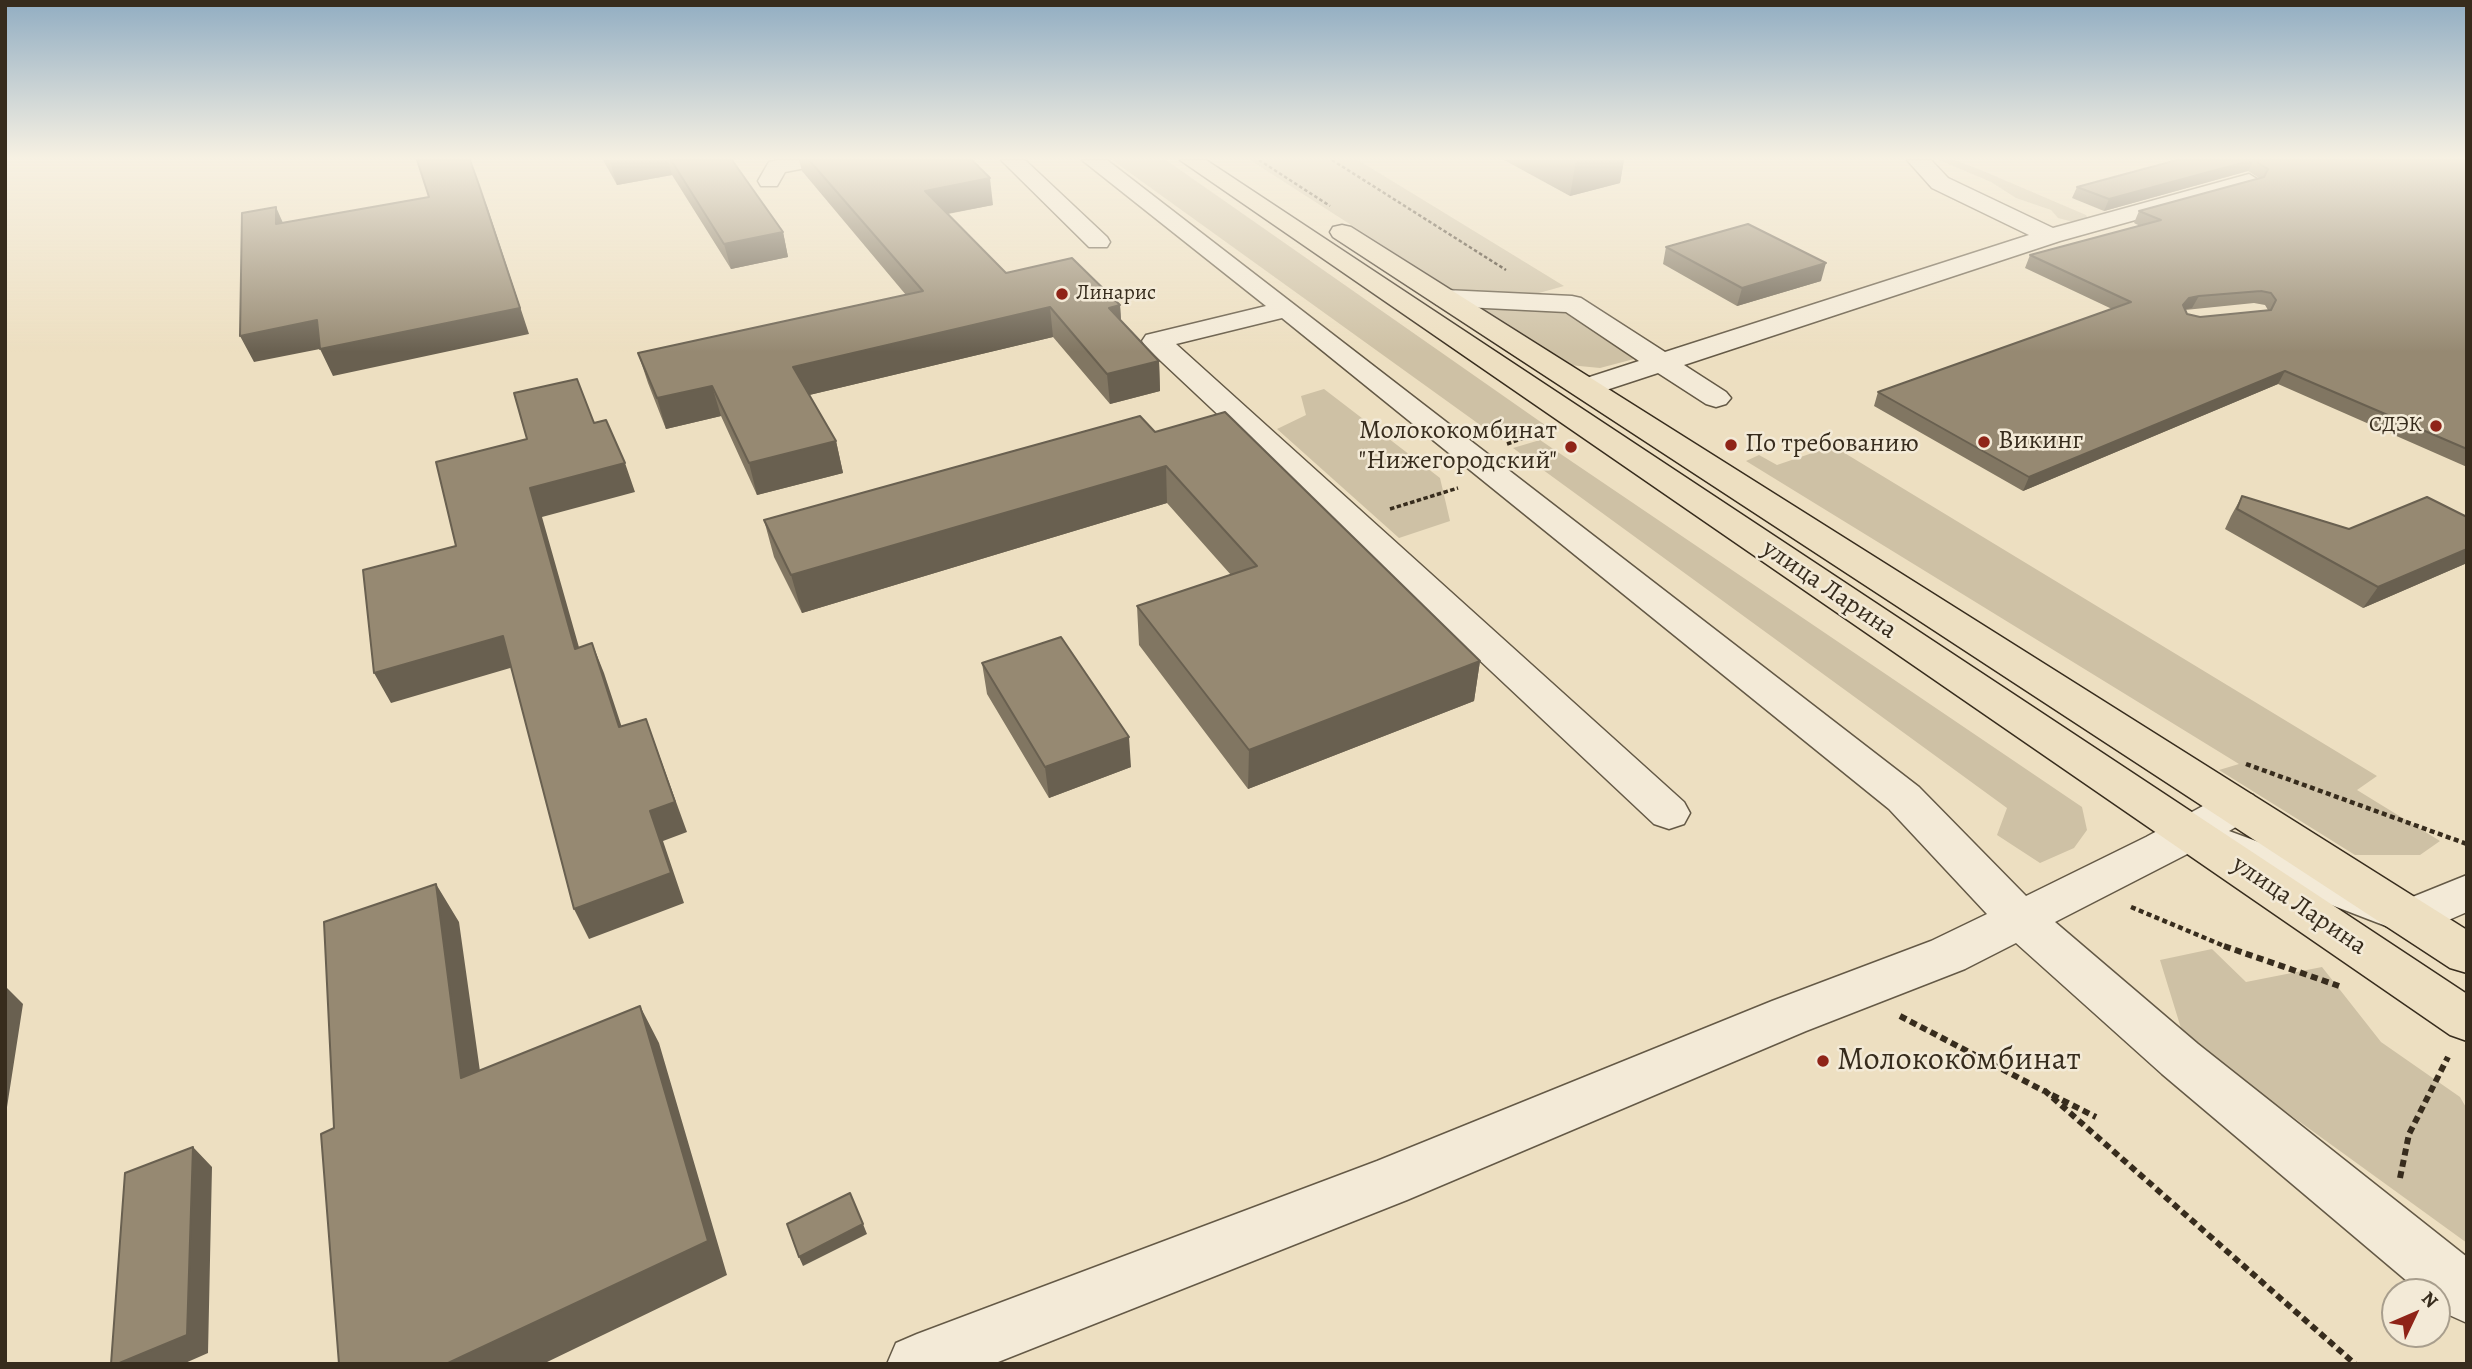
<!DOCTYPE html>
<html>
<head>
<meta charset="utf-8">
<style>
  body { margin:0 }
  #map { position:relative; width:2472px; height:1369px; overflow:hidden; background:#eddfc1; font-family:Alegreya,serif }
  canvas { display:block }
  .frame { position:absolute; inset:0; border:7px solid #372c1d; pointer-events:none }
  .north { position:absolute; left:2381px; top:1278px; width:70px; height:70px; box-sizing:border-box; background:#f3ead7; border:2px solid #a89e8d; border-radius:50%; rotate:46deg; font-size:19px; font-weight:700; line-height:28px; text-align:center; color:#372c1d }
  .north::after { content:''; display:block; margin:auto; width:24px; height:32px; background:#8f2418; clip-path:polygon(50% 0,100% 100%,50% 72%,0 100%) }
</style>
</head>
<body>
<div id="map">
<canvas width="2472" height="1369"></canvas>
<div class="frame"></div>
<div class="north">N</div>
</div>
<script>
const g = document.querySelector('canvas').getContext('2d');
g.lineJoin = 'round';
function fillPath(path, color) {
  g.fillStyle = color;
  g.fill(path, 'evenodd');
}
function shape(rows) {
  const path = new Path2D();
  for (const r of rows) {
    path.moveTo(r[0], r[1]);
    for (let i = 2; i < r.length; i += 2) path.lineTo(r[i], r[i + 1]);
  }
  return path;
}
function strokePath(path, color, width, dash) {
  g.strokeStyle = color;
  g.lineWidth = width;
  g.lineCap = dash ? 'butt' : 'round';
  g.setLineDash(dash || []);
  g.stroke(path);
}
function write(font, color, halo, rows, align = 'center') {
  g.font = font + ' Alegreya,serif';
  g.lineWidth = 5;
  g.setLineDash([]);
  g.textBaseline = 'middle';
  g.strokeStyle = halo;
  g.fillStyle = color;
  for (const [text, x, y, turn = 0] of rows) {
    g.save();
    g.translate(x, y);
    g.rotate((+turn || 0) * Math.PI / 180);
    g.textAlign = isNaN(turn) ? turn : align;
    if (halo) g.strokeText(text, 0, 0);
    g.fillText(text, 0, 0);
    g.restore();
  }
}
fillPath(shape([
  [1112,160,1166,160,1545,425,1501,440],
  [1250,160,1358,160,1564,286,1539,293,1634,359,1600,368,1569,365],
  [1939,160,1955,160,1981,170,2086,215,2090,222,2077,223,2058,218,2051,210,2016,198,1991,182],
  [1324,389,1440,478,1450,521,1399,538,1277,429,1306,415,1301,396],
  [1540,440,2082,807,2087,830,2074,848,2040,863,1997,835,2007,808,1513,448],
  [1833,446,2377,776,2357,790,2440,841,2420,855,2355,855,2219,770,2239,764,1746,461,1759,455,1777,465],
  [2212,949,2246,982,2322,967,2381,1042,2460,1097,2467,1109,2467,1243,2184,1038,2160,960]
]), '#cec1a5');
const minor = shape([
  [778,160,824,160,821,165,785,172,777,186,761,186,758,181,766,167,769,162,778,160],
  [1001,160,1025,160,1107,237,1110,242,1107,247,1089,247,1001,160],
  [1082,160,1107,160,1919,787,2026,896,2146,837,2223,795,2238,790,2253,795,2259,806,2253,817,2229,831,2410,898,2467,875,2467,912,2412,936,2204,856,2199,848,2055,922,2198,1044,2467,1257,2467,1323,2447,1314,2437,1306,2437,1292,2420,1292,2162,1074,2016,943,1965,969,1806,1031,1407,1200,993,1364,887,1364,896,1343,917,1334,1377,1161,1772,1001,1931,941,1987,914,1889,809,1282,318,1176,344,1684,802,1690,813,1684,824,1669,829,1654,824,1146,347,1142,341,1146,335,1266,306,1082,160],
  [1907,160,1931,160,1948,178,2053,228,2249,174,2260,181,2257,186,2060,241,1684,365,1726,392,1731,398,1726,404,1716,407,1706,404,1658,373,1594,394,1584,397,1574,394,1569,388,1574,382,1639,361,1566,312,1445,306,1436,304,1432,298,1436,292,1445,290,1572,296,1581,298,1665,352,2029,235,1932,188,1907,160]
]);
const major = shape([
  [1180,160,1206,160,2467,994,2467,1041,2450,1035,1180,160],
  [1342,225,1351,227,2467,930,2467,973,2450,968,1333,237,1330,232,1333,227,1342,225]
]);
strokePath(minor, '#645946', 3);
strokePath(major, '#372c1d', 3);
strokePath(shape([
  [1259,160,1330,206],
  [1332,160,1506,270]
]), '#372c1d', 2.5, [3.5, 2.5]);
strokePath(shape([
  [1507,444,1541,432],
  [1390,509,1458,488]
]), '#372c1d', 3.5, [4.5, 2.5]);
strokePath(shape([
  [2246,764,2467,844],
  [2131,907,2229,948]
]), '#372c1d', 4.5, [5, 3.5]);
strokePath(shape([
  [2224,946,2339,986],
  [1900,1016,2044,1091],
  [2044,1090,2355,1364],
  [2052,1095,2096,1117],
  [2400,1178,2409,1134,2448,1057]
]), '#372c1d', 6, [7, 4.5]);
fillPath(minor, '#f3ead7');
fillPath(major, '#eddfc1');
fillPath(shape([
  [603,160,732,160,783,232,788,257,731,269,672,175,617,185],
  [799,160,894,160,993,205,948,214,1006,273,1120,305,1121,320,1159,361,1160,391,1110,404,1053,337,809,395,836,441,843,473,757,495,721,416,666,429,648,383,638,353,906,295,802,171],
  [1504,160,1624,160,1620,183,1570,196],
  [2177,160,2467,160,2467,467,2278,384,2023,491,1874,406,1878,392,2112,309,2025,268,2030,255,2140,226,2134,223,2139,211,2259,178,2248,171,2104,211,2072,198,2077,187],
  [2254,303,2265,305,2268,310,2200,317,2187,314,2185,310],
  [1666,247,1821,281,1737,306,1663,264],
  [1155,432,1480,661,1474,701,1248,789,1139,645,1137,606,1231,575,1167,503,802,613,774,557,764,520],
  [2242,496,2349,529,2467,517,2467,563,2363,608,2225,529,2231,516],
  [982,663,1131,767,1049,798,987,694]
]), '#817662');
fillPath(shape([
  [618,160,668,160,672,175,617,185,610,162],
  [1576,160,1624,160,1620,183,1570,196],
  [2254,160,2248,171,2104,211,2109,199],
  [990,178,993,205,929,217,925,191],
  [479,185,488,209,529,334,333,376,320,349],
  [276,207,287,232,276,224],
  [783,232,788,257,731,269,724,244],
  [1826,263,1821,281,1737,306,1742,288],
  [2199,296,2192,308,2182,310,2183,305,2189,298],
  [1120,305,1122,335,1109,308],
  [1050,307,1053,337,801,397,793,367],
  [317,320,330,347,254,362,240,336],
  [1159,361,1160,391,1110,404,1107,374],
  [2285,371,2278,384,2023,491,2029,477],
  [712,386,721,416,666,429,657,398],
  [836,441,843,473,757,495,749,463],
  [625,463,635,492,542,517,588,679,575,649,530,488],
  [1166,466,1167,503,802,613,791,575],
  [2467,549,2467,563,2363,608,2378,587],
  [503,636,517,666,391,703,374,673],
  [592,643,604,673,632,758,619,727],
  [1480,661,1474,701,1248,789,1249,750],
  [646,719,687,832,663,841,684,903,589,939,574,909],
  [1129,737,1131,767,1049,798,1045,767],
  [436,884,459,922,486,1114,461,1078],
  [5,986,23,1004,5,1120],
  [640,1006,659,1043,727,1275,543,1364,446,1364],
  [193,1147,212,1167,208,1353,183,1364,117,1364],
  [863,1224,867,1234,803,1266,799,1257]
]), '#696050');
const building = shape([
  [417,160,470,160,479,185,520,308,320,349,317,320,240,336,242,213,276,207,276,224,429,197,417,160],
  [671,160,732,160,783,232,724,244,671,160],
  [809,160,972,160,990,178,925,191,1006,273,1072,258,1120,305,1109,308,1159,361,1107,374,1050,307,793,367,836,441,749,463,712,386,657,398,638,353,923,291,809,160],
  [2177,160,2253,160,2109,199,2077,187,2177,160],
  [2254,160,2467,160,2467,449,2285,371,2029,477,1878,392,2131,302,2030,255,2161,220,2139,211,2264,177,2268,169,2254,160],
  [2261,291,2271,293,2276,300,2271,310,2200,317,2187,314,2183,305,2189,298,2199,296,2261,291],
  [1748,224,1826,263,1742,288,1666,247,1748,224],
  [577,379,594,423,606,420,625,463,530,488,575,649,592,643,619,727,646,719,675,802,650,811,671,873,574,909,503,636,374,673,363,570,456,546,436,462,527,439,514,393,577,379],
  [1225,412,1480,661,1249,750,1137,606,1257,566,1166,466,791,575,764,520,1140,416,1155,432,1225,412],
  [2242,496,2349,529,2427,497,2467,517,2467,549,2378,587,2237,509,2242,496],
  [1061,637,1129,737,1045,767,982,663,1061,637],
  [436,884,461,1078,640,1006,708,1241,446,1364,339,1364,321,1134,334,1128,324,922,436,884],
  [193,1147,187,1335,117,1364,111,1364,125,1173,193,1147],
  [850,1193,863,1224,799,1257,787,1224,850,1193]
]);
fillPath(building, '#968972');
strokePath(building, '#696050', 2);
const sky = g.createLinearGradient(0, 0, 0, 352);
sky.addColorStop(0, '#91adc2');
sky.addColorStop(0.45, '#f7f1e3');
sky.addColorStop(1, '#f7f1e300');
g.fillStyle = sky;
g.fillRect(0, 0, 2472, 352);
for (const [x, y, r, color] of [
  [1062,294,7,"#8f2418"],
  [2436,426,7,"#8f2418"],
  [1984,442,7,"#8f2418"],
  [1731,445,7,"#8f2418"],
  [1571,447,7,"#8f2418"],
  [1823,1061,7,"#8f2418"]
]) {
  const dot = new Path2D();
  dot.arc(x, y, r, 0, 2 * Math.PI);
  g.fillStyle = color;
  g.fill(dot);
  strokePath(dot, '#f3ead7', 2.5);
}
write('21px', '#372c1d', '#f3ead7', [
  ["Линарис",1076,294],
  ["СДЭК",2422,426,"right"]
], 'left');
write('26px', '#372c1d', '#f3ead7', [
  ["Молококомбинат",1557,432,"right"],
  ["\"Нижегородский\"",1557,462,"right"],
  ["Викинг",1998,442],
  ["По требованию",1745,445]
], 'left');
write('26px', '#372c1d', '#f3ead7', [
  ["улица Ларина",1829,590,34],
  ["улица Ларина",2299,906,34]
]);
write('32px', '#372c1d', '#f3ead7', [
  ["Молококомбинат",1837,1061]
], 'left');
</script>
</body>
</html>
